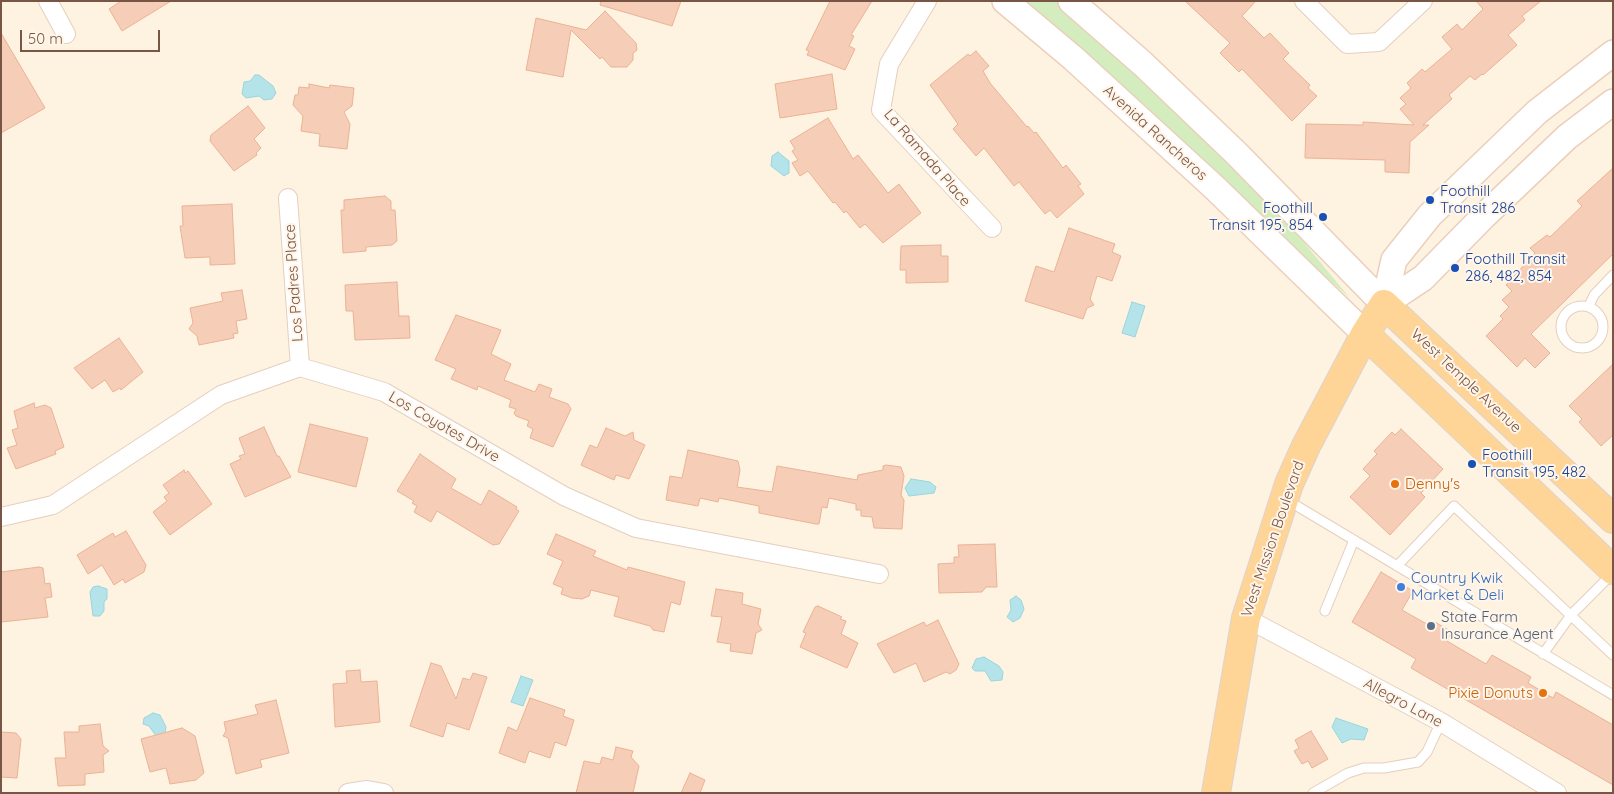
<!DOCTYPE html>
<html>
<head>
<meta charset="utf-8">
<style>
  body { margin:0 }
  #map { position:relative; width:1614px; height:794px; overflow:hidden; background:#fef2e1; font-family:Quicksand,sans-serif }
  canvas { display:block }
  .frame { position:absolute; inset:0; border:2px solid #785545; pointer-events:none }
  .scale { position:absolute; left:20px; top:30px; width:140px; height:22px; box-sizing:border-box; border:2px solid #785545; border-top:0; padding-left:6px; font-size:15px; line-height:18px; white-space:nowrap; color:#785545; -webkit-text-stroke:4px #fff5e9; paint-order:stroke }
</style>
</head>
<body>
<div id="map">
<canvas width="1614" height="794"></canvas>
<div class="frame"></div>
<div class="scale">50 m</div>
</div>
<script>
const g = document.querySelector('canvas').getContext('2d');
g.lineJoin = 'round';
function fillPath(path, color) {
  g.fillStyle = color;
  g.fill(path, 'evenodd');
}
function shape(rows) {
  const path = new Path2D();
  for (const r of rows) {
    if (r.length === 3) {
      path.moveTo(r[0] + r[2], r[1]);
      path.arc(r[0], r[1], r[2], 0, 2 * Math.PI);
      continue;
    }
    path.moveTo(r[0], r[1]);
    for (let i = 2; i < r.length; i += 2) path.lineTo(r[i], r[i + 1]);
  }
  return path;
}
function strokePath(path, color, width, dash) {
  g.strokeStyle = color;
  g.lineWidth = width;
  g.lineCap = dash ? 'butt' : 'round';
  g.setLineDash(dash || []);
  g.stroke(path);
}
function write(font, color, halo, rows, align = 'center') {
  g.font = font + ' Quicksand,sans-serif';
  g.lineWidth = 4;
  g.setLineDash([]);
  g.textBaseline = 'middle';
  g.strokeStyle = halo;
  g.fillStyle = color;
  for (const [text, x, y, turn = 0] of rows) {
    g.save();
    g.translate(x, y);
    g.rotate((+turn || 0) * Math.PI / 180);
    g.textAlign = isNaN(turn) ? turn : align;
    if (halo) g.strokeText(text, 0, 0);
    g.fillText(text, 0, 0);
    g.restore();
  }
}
fillPath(shape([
  [1012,1,1061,1,1227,149,1349,297,1226,191]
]), '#d3edbe');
const water = shape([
  [255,75,259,75,273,86,276,93,272,99,264,100,259,96,246,98,242,94,244,82,250,81,255,75],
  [778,152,789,161,789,173,784,176,771,166,772,156,778,152],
  [1132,302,1145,306,1135,337,1122,333,1132,302],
  [911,479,930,482,936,487,934,493,909,496,905,488,911,479],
  [98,586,107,589,107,599,104,602,104,611,100,616,93,616,90,592,93,587,98,586],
  [1016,596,1021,600,1024,609,1020,618,1013,622,1007,617,1011,610,1010,600,1016,596],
  [984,657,999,666,1003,672,1002,680,991,681,985,671,975,671,972,668,976,659,984,657],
  [521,676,533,680,523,706,511,702,521,676],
  [153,713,160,715,166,727,165,733,156,736,149,726,143,724,144,718,153,713],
  [1336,718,1368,729,1364,740,1351,739,1342,743,1332,727,1336,718]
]);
fillPath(water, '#b4e4e9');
strokePath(water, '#99d5dc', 1);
const building = shape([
  [121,1,171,1,122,31,109,9,121,1],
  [601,1,681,1,672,26,600,5,601,1],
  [830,1,872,1,851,35,854,36,849,46,855,49,845,70,807,55,809,51,806,50,830,1],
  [1185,1,1256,1,1242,16,1264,38,1270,33,1289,53,1283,59,1310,85,1308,88,1317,96,1292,121,1242,69,1239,72,1220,53,1230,43,1185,1],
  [1476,1,1541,1,1522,16,1525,20,1508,35,1517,45,1483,75,1482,74,1475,80,1470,76,1449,95,1452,99,1423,125,1429,125,1410,142,1409,173,1385,172,1385,160,1305,158,1306,124,1363,125,1363,122,1414,125,1400,109,1406,104,1400,98,1411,88,1407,83,1422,69,1425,72,1452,49,1442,37,1457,24,1462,30,1483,9,1476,1],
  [605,11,636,43,637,50,633,53,633,60,627,67,611,67,602,57,600,59,571,30,563,77,526,70,536,18,586,30,605,11],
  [1,33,45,108,1,133,1,33],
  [976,51,989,66,983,71,990,83,1027,127,1028,126,1034,133,1036,132,1063,168,1066,165,1081,184,1078,186,1084,194,1057,218,1050,210,1045,214,1019,182,1014,186,984,148,976,156,953,129,958,124,930,85,968,54,970,56,976,51],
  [832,74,837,109,780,118,775,84,832,74],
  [309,84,329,88,330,85,354,88,352,106,344,112,350,124,347,149,319,146,320,134,301,131,303,116,293,105,295,95,298,95,299,87,309,88,309,84],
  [248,106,265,128,254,139,261,148,256,153,257,155,234,171,210,141,211,135,248,106],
  [828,118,853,159,858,155,888,193,899,184,921,213,883,243,865,224,860,228,846,211,844,213,835,202,833,203,808,171,800,176,792,163,798,160,792,151,795,149,790,141,828,118],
  [1613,168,1613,254,1531,334,1550,353,1535,368,1525,358,1517,367,1486,336,1503,319,1500,316,1509,307,1502,300,1512,291,1506,285,1535,253,1530,248,1547,235,1550,237,1582,206,1577,201,1613,168],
  [385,196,391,201,391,210,395,210,397,241,392,245,366,247,366,251,343,253,341,210,344,210,344,200,385,196],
  [232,204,235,264,210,265,210,257,185,258,180,226,183,226,182,206,232,204],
  [1069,228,1115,244,1112,252,1121,256,1112,281,1097,276,1090,299,1094,305,1087,308,1083,319,1025,301,1036,266,1054,272,1069,228],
  [941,245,941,256,948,256,948,282,906,283,906,270,900,270,901,246,941,245],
  [397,282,399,316,409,316,410,338,355,340,353,311,346,311,345,285,397,282],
  [242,290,247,319,236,321,238,333,233,334,234,338,199,345,197,336,189,329,193,323,190,308,223,301,221,293,242,290],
  [456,315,501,330,491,354,511,364,504,380,535,392,539,384,552,389,549,397,568,404,571,409,553,447,530,438,533,429,527,426,529,421,516,416,514,413,516,409,509,407,511,400,478,386,477,390,451,379,456,369,435,360,456,315],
  [119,338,143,372,121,390,120,388,113,392,105,380,92,389,74,368,119,338],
  [1613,364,1613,435,1601,446,1579,422,1582,419,1569,406,1613,364],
  [34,403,35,408,45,405,51,408,64,447,55,451,56,454,16,469,7,448,17,445,12,430,18,428,14,411,34,403],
  [310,424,368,438,356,487,298,472,310,424],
  [264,427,277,456,279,456,291,477,245,497,230,464,241,459,239,456,245,454,239,438,264,427],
  [606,428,625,436,633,432,634,440,645,445,629,479,616,475,614,480,581,465,590,445,597,448,606,428],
  [1401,429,1443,469,1421,493,1425,497,1390,535,1350,497,1370,476,1363,469,1377,454,1374,451,1392,432,1395,435,1401,429],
  [688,450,738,461,740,470,737,487,772,492,777,466,857,480,858,475,883,470,883,466,886,465,901,467,904,476,901,495,904,500,902,529,874,528,872,517,861,516,861,510,856,510,856,504,829,498,827,508,822,507,819,524,816,524,759,513,759,506,719,498,718,502,700,498,698,506,666,500,670,476,682,478,688,450],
  [420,454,456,479,451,488,481,505,489,490,517,507,516,509,519,511,499,544,493,545,437,511,431,522,414,512,417,506,412,503,414,501,397,491,420,454],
  [184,470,185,473,188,471,212,504,170,535,153,512,167,501,164,497,169,493,163,485,184,470],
  [126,531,146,565,144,572,125,583,123,579,114,585,102,565,88,574,77,555,113,533,115,537,126,531],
  [556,534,596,551,593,556,627,570,628,567,685,582,680,605,671,602,664,632,653,630,650,626,614,616,619,597,591,590,589,596,582,599,572,598,561,594,563,588,553,584,563,561,547,554,556,534],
  [995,544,997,587,986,587,982,592,939,593,938,564,954,563,954,557,959,557,958,545,995,544],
  [39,567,43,568,45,584,50,583,52,597,45,598,48,617,1,622,1,572,39,567],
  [1381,572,1413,591,1402,610,1432,627,1435,622,1452,632,1447,641,1486,664,1492,655,1531,677,1528,683,1553,698,1556,692,1613,725,1613,785,1411,668,1416,659,1352,622,1381,572],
  [716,589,743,593,742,604,761,609,758,624,762,630,756,633,752,654,730,651,731,644,717,642,722,617,711,616,716,589],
  [818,606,842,617,840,619,846,621,841,634,858,643,847,668,800,647,806,633,803,632,815,607,818,606],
  [938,620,959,664,956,670,950,674,946,672,924,682,916,663,894,673,877,644,924,622,926,626,938,620],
  [431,663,441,666,456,699,463,678,470,680,473,673,487,677,469,730,447,723,443,737,410,726,431,663],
  [360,670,361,682,377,681,380,722,335,727,333,684,347,683,346,671,360,670],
  [530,698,565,710,563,716,574,720,566,746,555,742,550,758,529,751,525,763,499,753,508,727,517,731,530,698],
  [276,700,289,753,260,760,262,767,236,774,228,738,223,736,226,731,224,722,258,714,255,705,276,700],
  [100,724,103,746,109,751,103,755,104,772,85,774,85,785,58,786,55,758,66,758,64,732,79,732,79,726,100,724],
  [182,728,195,736,204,773,196,780,170,784,166,768,150,772,141,739,182,728],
  [1311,731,1328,759,1312,768,1308,761,1302,764,1294,751,1299,748,1295,740,1311,731],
  [1,732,16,733,21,739,17,778,1,777,1,732],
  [616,747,633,751,631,757,639,766,633,793,576,793,584,761,600,764,602,757,613,760,616,747],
  [690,773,705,780,700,793,681,793,690,773]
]);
fillPath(building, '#f6cdb6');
strokePath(building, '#eab295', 1);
const service = shape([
  [1582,327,21],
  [1589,306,1594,295,1613,275],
  [1287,500,1613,695],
  [1397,566,1454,506,1613,655],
  [1325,611,1354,540],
  [1543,654,1571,615,1613,573],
  [1313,793,1348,773,1364,768,1384,768,1418,762,1427,752,1441,722]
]);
const minor = shape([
  [48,1,66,34],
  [927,1,889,64,881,110,992,228],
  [1304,1,1347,44,1379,42,1423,1],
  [288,198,300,367],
  [1,517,53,505,221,395,300,367,384,392,564,496,636,528,879,574],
  [1246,618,1441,722,1557,793],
  [348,793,367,790,384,793]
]);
const secondary = shape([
  [1005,1,1073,58,1215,188,1365,334],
  [1071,1,1143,64,1236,153,1384,304],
  [1384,304,1394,260,1430,215,1537,112,1613,53],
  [1384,304,1423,278,1484,216,1567,137,1613,102]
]);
const primary = shape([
  [1365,334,1613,570],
  [1216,793,1246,618,1289,484,1306,446,1365,334,1384,304,1613,519]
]);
strokePath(service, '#e5cfbe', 11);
strokePath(minor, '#e5cfbe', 20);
strokePath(secondary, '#ebcfbb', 28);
strokePath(primary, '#dcd3cf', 30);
strokePath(service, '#fff', 9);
strokePath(minor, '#fff', 18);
strokePath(secondary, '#fff', 25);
strokePath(primary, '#ffd497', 28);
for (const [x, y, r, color] of [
  [1430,200,5,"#1a4fb4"],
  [1323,217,5,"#1a4fb4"],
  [1455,268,5,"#1a4fb4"],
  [1472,464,5,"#1a4fb4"],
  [1395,484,5,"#e8710a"],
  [1401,587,5,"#3f7fe0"],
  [1431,626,5,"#5c6f8a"],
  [1543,693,5,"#e8710a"]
]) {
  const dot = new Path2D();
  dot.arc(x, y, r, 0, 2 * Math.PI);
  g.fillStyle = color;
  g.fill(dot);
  strokePath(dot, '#fff5e9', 2);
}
write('15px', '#785545', '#fff5e9', [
  ["Avenida Rancheros",1155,133,42],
  ["La Ramada Place",927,158,49],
  ["Los Padres Place",294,283,-94],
  ["West Temple Avenue",1466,381,43],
  ["Los Coyotes Drive",444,427,30],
  ["West Mission Boulevard",1273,539,-71],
  ["Allegro Lane",1403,703,28]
]);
write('15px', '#164399', '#fff5e9', [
  ["Foothill",1440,191],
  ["Transit 286",1440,208],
  ["Foothill",1313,208,"right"],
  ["Transit 195, 854",1313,225,"right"],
  ["Foothill Transit",1465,259],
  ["286, 482, 854",1465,276],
  ["Foothill",1482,455],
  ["Transit 195, 482",1482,472]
], 'left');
write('15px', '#c56008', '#fff5e9', [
  ["Denny's",1405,484],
  ["Pixie Donuts",1533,693,"right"]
], 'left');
write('15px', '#366cbe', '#fff5e9', [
  ["Country Kwik",1411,578],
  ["Market & Deli",1411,595]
], 'left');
write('15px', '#4e5e75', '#fff5e9', [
  ["State Farm",1441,617],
  ["Insurance Agent",1441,634]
], 'left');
</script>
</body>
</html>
